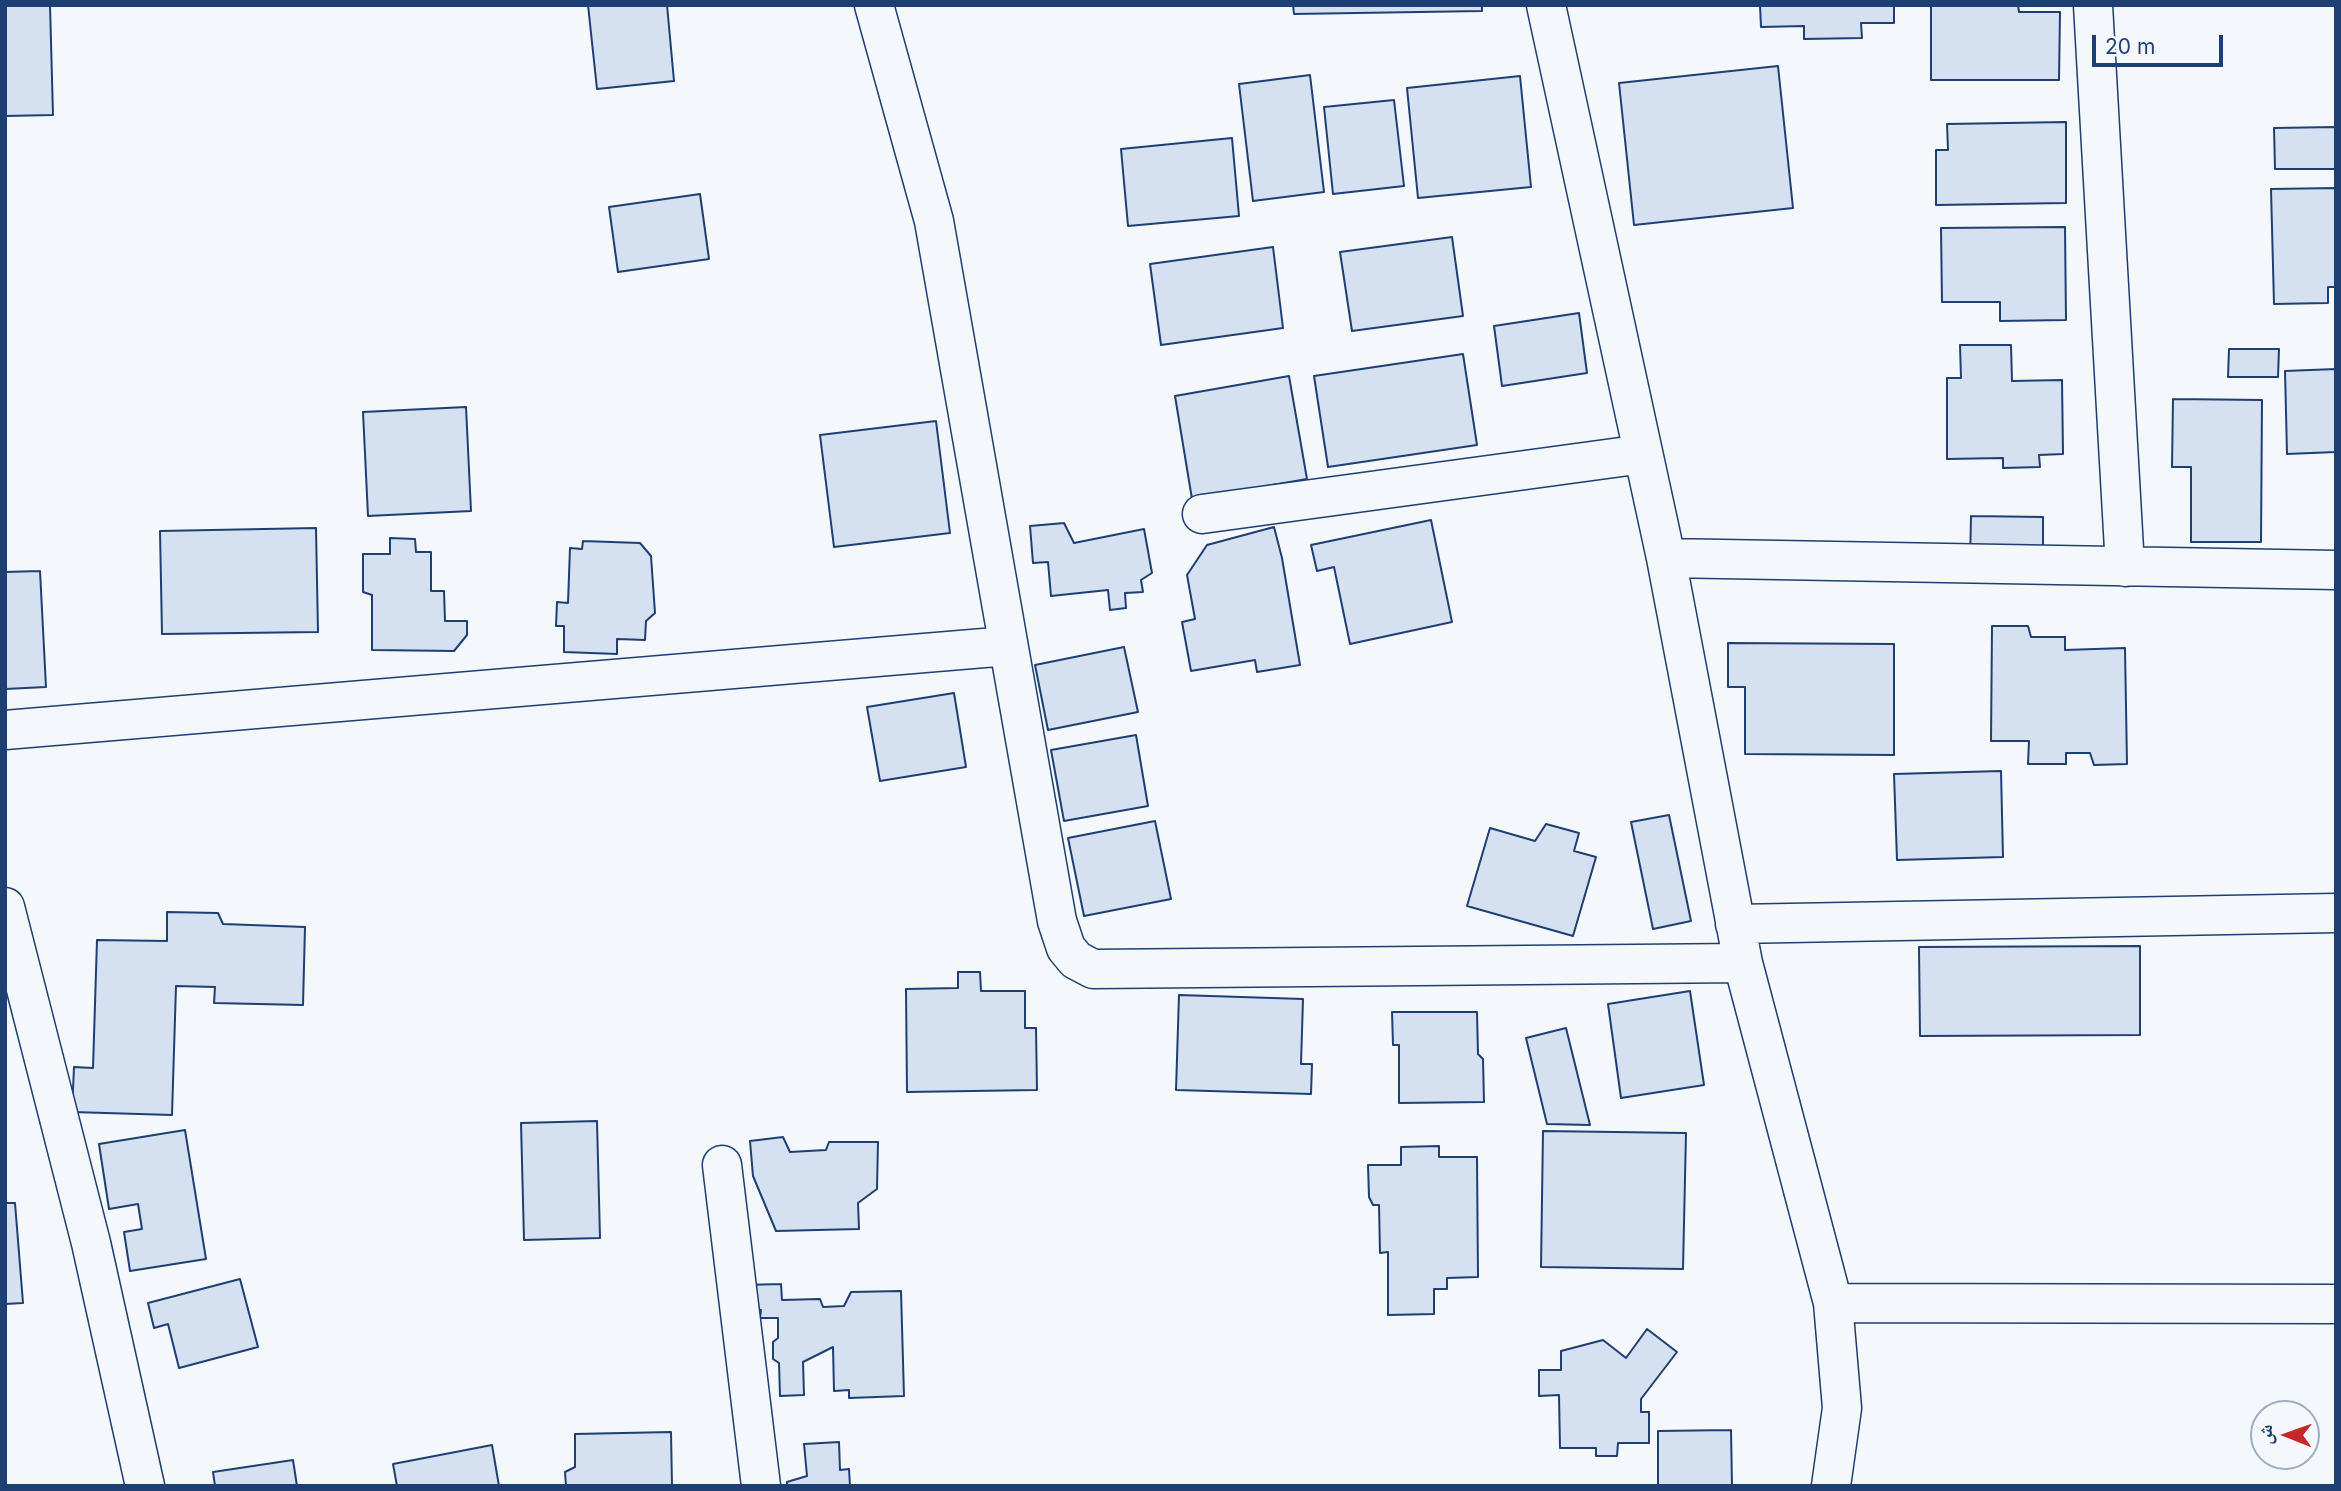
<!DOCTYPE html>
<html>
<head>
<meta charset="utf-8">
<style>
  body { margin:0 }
  #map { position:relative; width:2341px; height:1491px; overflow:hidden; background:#f4f7fb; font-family:Inter,"Noto Naskh Arabic",sans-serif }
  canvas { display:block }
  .frame { position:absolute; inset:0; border:7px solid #1d3f73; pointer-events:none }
  .north { position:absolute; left:2250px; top:1400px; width:70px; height:70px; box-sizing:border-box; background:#f4f7fb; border:2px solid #9eadc5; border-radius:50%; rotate:271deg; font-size:19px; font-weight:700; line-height:28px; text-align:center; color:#1d3f73 }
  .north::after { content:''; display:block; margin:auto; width:24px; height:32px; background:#c62828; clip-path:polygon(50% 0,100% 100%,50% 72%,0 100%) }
  .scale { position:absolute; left:2092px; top:35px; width:131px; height:32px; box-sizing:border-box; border:4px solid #1d3f73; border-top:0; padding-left:9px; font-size:21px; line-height:24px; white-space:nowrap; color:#1d3f73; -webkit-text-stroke:5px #f4f7fb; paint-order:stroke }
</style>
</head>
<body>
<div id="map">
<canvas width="2341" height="1491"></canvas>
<div class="frame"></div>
<div class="north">ش</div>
<div class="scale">20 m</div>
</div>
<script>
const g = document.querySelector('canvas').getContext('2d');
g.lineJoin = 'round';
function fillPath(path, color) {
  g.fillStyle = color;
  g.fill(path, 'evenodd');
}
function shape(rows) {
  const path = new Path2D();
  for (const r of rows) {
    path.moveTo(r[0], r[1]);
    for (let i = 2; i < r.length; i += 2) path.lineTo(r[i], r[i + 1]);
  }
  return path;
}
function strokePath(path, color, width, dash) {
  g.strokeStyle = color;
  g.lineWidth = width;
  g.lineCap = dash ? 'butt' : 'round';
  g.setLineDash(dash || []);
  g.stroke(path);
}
const building = shape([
  [5,5,50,5,53,115,5,116,5,5],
  [588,5,667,5,674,81,597,89,588,5],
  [1293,5,1482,5,1482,11,1294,14,1293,5],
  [1760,5,1894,5,1894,23,1861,23,1862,38,1804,39,1804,26,1761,27,1760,5],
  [1931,5,2018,5,2019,12,2060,12,2059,80,1931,80,1931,5],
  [1778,66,1793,208,1634,225,1619,83,1778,66],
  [1310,75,1324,192,1253,201,1239,84,1310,75],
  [1520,76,1531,187,1418,198,1407,88,1520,76],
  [1394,100,1404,186,1333,194,1324,107,1394,100],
  [2066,122,2066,203,1936,205,1936,150,1948,150,1947,124,2066,122],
  [2336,127,2336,169,2275,169,2274,128,2336,127],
  [1232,138,1239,216,1128,226,1121,149,1232,138],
  [2336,188,2336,287,2328,287,2328,303,2274,304,2271,189,2336,188],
  [700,194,709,259,618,272,609,207,700,194],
  [2065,227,2066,320,2000,321,2000,302,1942,302,1941,228,2065,227],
  [1452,237,1463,316,1352,331,1340,252,1452,237],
  [1273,247,1283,328,1161,345,1150,264,1273,247],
  [1579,313,1587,373,1502,386,1494,326,1579,313],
  [1960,345,2011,345,2012,381,2062,380,2063,454,2039,455,2040,467,2003,468,2003,458,1947,459,1947,378,1961,378,1960,345],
  [2229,349,2279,349,2278,377,2228,377,2229,349],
  [1463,354,1477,445,1328,467,1314,376,1463,354],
  [2336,369,2336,452,2287,454,2285,371,2336,369],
  [1289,376,1307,479,1192,499,1175,396,1289,376],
  [2173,399,2262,400,2261,542,2191,542,2191,467,2172,467,2173,399],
  [466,407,471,511,368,516,363,412,466,407],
  [936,421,950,533,834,547,820,435,936,421],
  [1971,516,2043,517,2043,564,1970,563,1971,516],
  [1431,520,1452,622,1350,644,1334,567,1317,571,1311,545,1431,520],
  [1064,523,1074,543,1144,529,1152,573,1141,580,1143,592,1125,593,1126,608,1110,610,1108,590,1051,596,1048,562,1033,563,1030,526,1064,523],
  [1274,527,1282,558,1300,665,1257,672,1255,660,1191,671,1182,622,1195,619,1187,575,1207,545,1274,527],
  [316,528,318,632,162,634,160,531,316,528],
  [390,538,415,539,416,552,431,552,431,591,444,591,445,621,467,621,467,635,454,651,372,650,372,595,363,592,363,554,390,554,390,538],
  [583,541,640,543,651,556,655,613,646,621,645,640,617,639,617,654,564,652,564,626,556,626,557,602,568,603,570,548,582,549,583,541],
  [40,571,46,687,5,689,5,572,40,571],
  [1992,626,2028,626,2031,637,2065,637,2065,650,2125,648,2127,764,2094,765,2090,753,2066,753,2066,764,2028,764,2029,741,1991,741,1992,626],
  [1728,643,1894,644,1894,755,1745,754,1745,687,1728,687,1728,643],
  [1124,647,1138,712,1048,730,1035,665,1124,647],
  [954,693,966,767,880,781,867,707,954,693],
  [1136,735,1148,806,1064,821,1051,750,1136,735],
  [2001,771,2003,857,1897,860,1894,774,2001,771],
  [1669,815,1691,921,1653,929,1631,822,1669,815],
  [1155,821,1171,899,1084,916,1068,838,1155,821],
  [1546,824,1579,833,1574,851,1596,857,1573,936,1467,906,1490,828,1535,841,1546,824],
  [167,912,218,913,223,924,305,927,303,1005,214,1003,215,987,176,986,172,1115,72,1112,74,1067,93,1068,97,940,167,941,167,912],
  [2140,946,2140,1035,1920,1036,1919,947,2140,946],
  [958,972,980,972,981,991,1025,991,1025,1028,1036,1028,1037,1090,907,1092,906,989,958,988,958,972],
  [1690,991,1704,1085,1621,1098,1608,1004,1690,991],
  [1179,995,1303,999,1301,1064,1312,1064,1311,1094,1176,1090,1179,995],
  [1392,1012,1477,1012,1478,1054,1483,1059,1484,1102,1399,1103,1399,1045,1393,1045,1392,1012],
  [1566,1028,1590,1125,1547,1124,1526,1038,1566,1028],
  [597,1121,600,1238,524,1240,521,1123,597,1121],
  [185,1130,206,1259,130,1271,124,1232,142,1229,138,1204,109,1209,99,1144,185,1130],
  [1543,1131,1686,1133,1683,1269,1541,1267,1543,1131],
  [783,1137,790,1152,826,1150,829,1142,878,1142,877,1189,858,1203,859,1229,776,1231,753,1176,750,1141,783,1137],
  [1439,1146,1439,1157,1477,1157,1478,1277,1447,1278,1447,1289,1434,1289,1434,1314,1388,1315,1388,1252,1380,1253,1379,1205,1373,1205,1369,1197,1368,1165,1401,1165,1401,1147,1439,1146],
  [5,1203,15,1203,23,1303,5,1304,5,1203],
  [240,1279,258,1347,179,1368,168,1324,154,1328,148,1303,240,1279],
  [781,1284,782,1300,820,1299,823,1307,844,1306,851,1292,901,1291,904,1396,849,1398,849,1390,834,1391,833,1347,803,1362,804,1395,780,1396,779,1363,773,1359,773,1342,778,1338,778,1318,760,1318,761,1310,743,1310,743,1285,781,1284],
  [1647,1329,1677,1352,1641,1399,1641,1412,1649,1412,1649,1443,1618,1443,1617,1456,1596,1456,1596,1448,1560,1448,1559,1395,1539,1396,1539,1370,1561,1370,1561,1351,1603,1340,1626,1358,1647,1329],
  [1731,1430,1732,1486,1658,1486,1658,1431,1731,1430],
  [671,1432,672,1486,566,1486,565,1472,575,1467,575,1434,671,1432],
  [839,1442,840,1470,849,1469,850,1486,787,1486,787,1482,807,1476,804,1444,839,1442],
  [492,1445,499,1486,397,1486,393,1464,492,1445],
  [293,1460,297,1486,215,1486,213,1472,293,1460]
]);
fillPath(building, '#d5e0f0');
strokePath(building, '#1d3f73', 2);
const minor = shape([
  [874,5,934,221,1057,921,1066,948,1076,960,1093,969,1743,963],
  [1546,5,1666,558,1743,963,1833,1303,1842,1408,1831,1486],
  [2093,5,2125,567],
  [1202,514,1643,454],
  [1666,558,2336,570],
  [5,730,1008,646],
  [5,907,91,1243,145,1486],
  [1735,924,2336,913],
  [722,1165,761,1486],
  [1833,1303,2336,1304]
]);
strokePath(minor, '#1d3f73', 41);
strokePath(minor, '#f4f7fb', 38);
</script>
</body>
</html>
